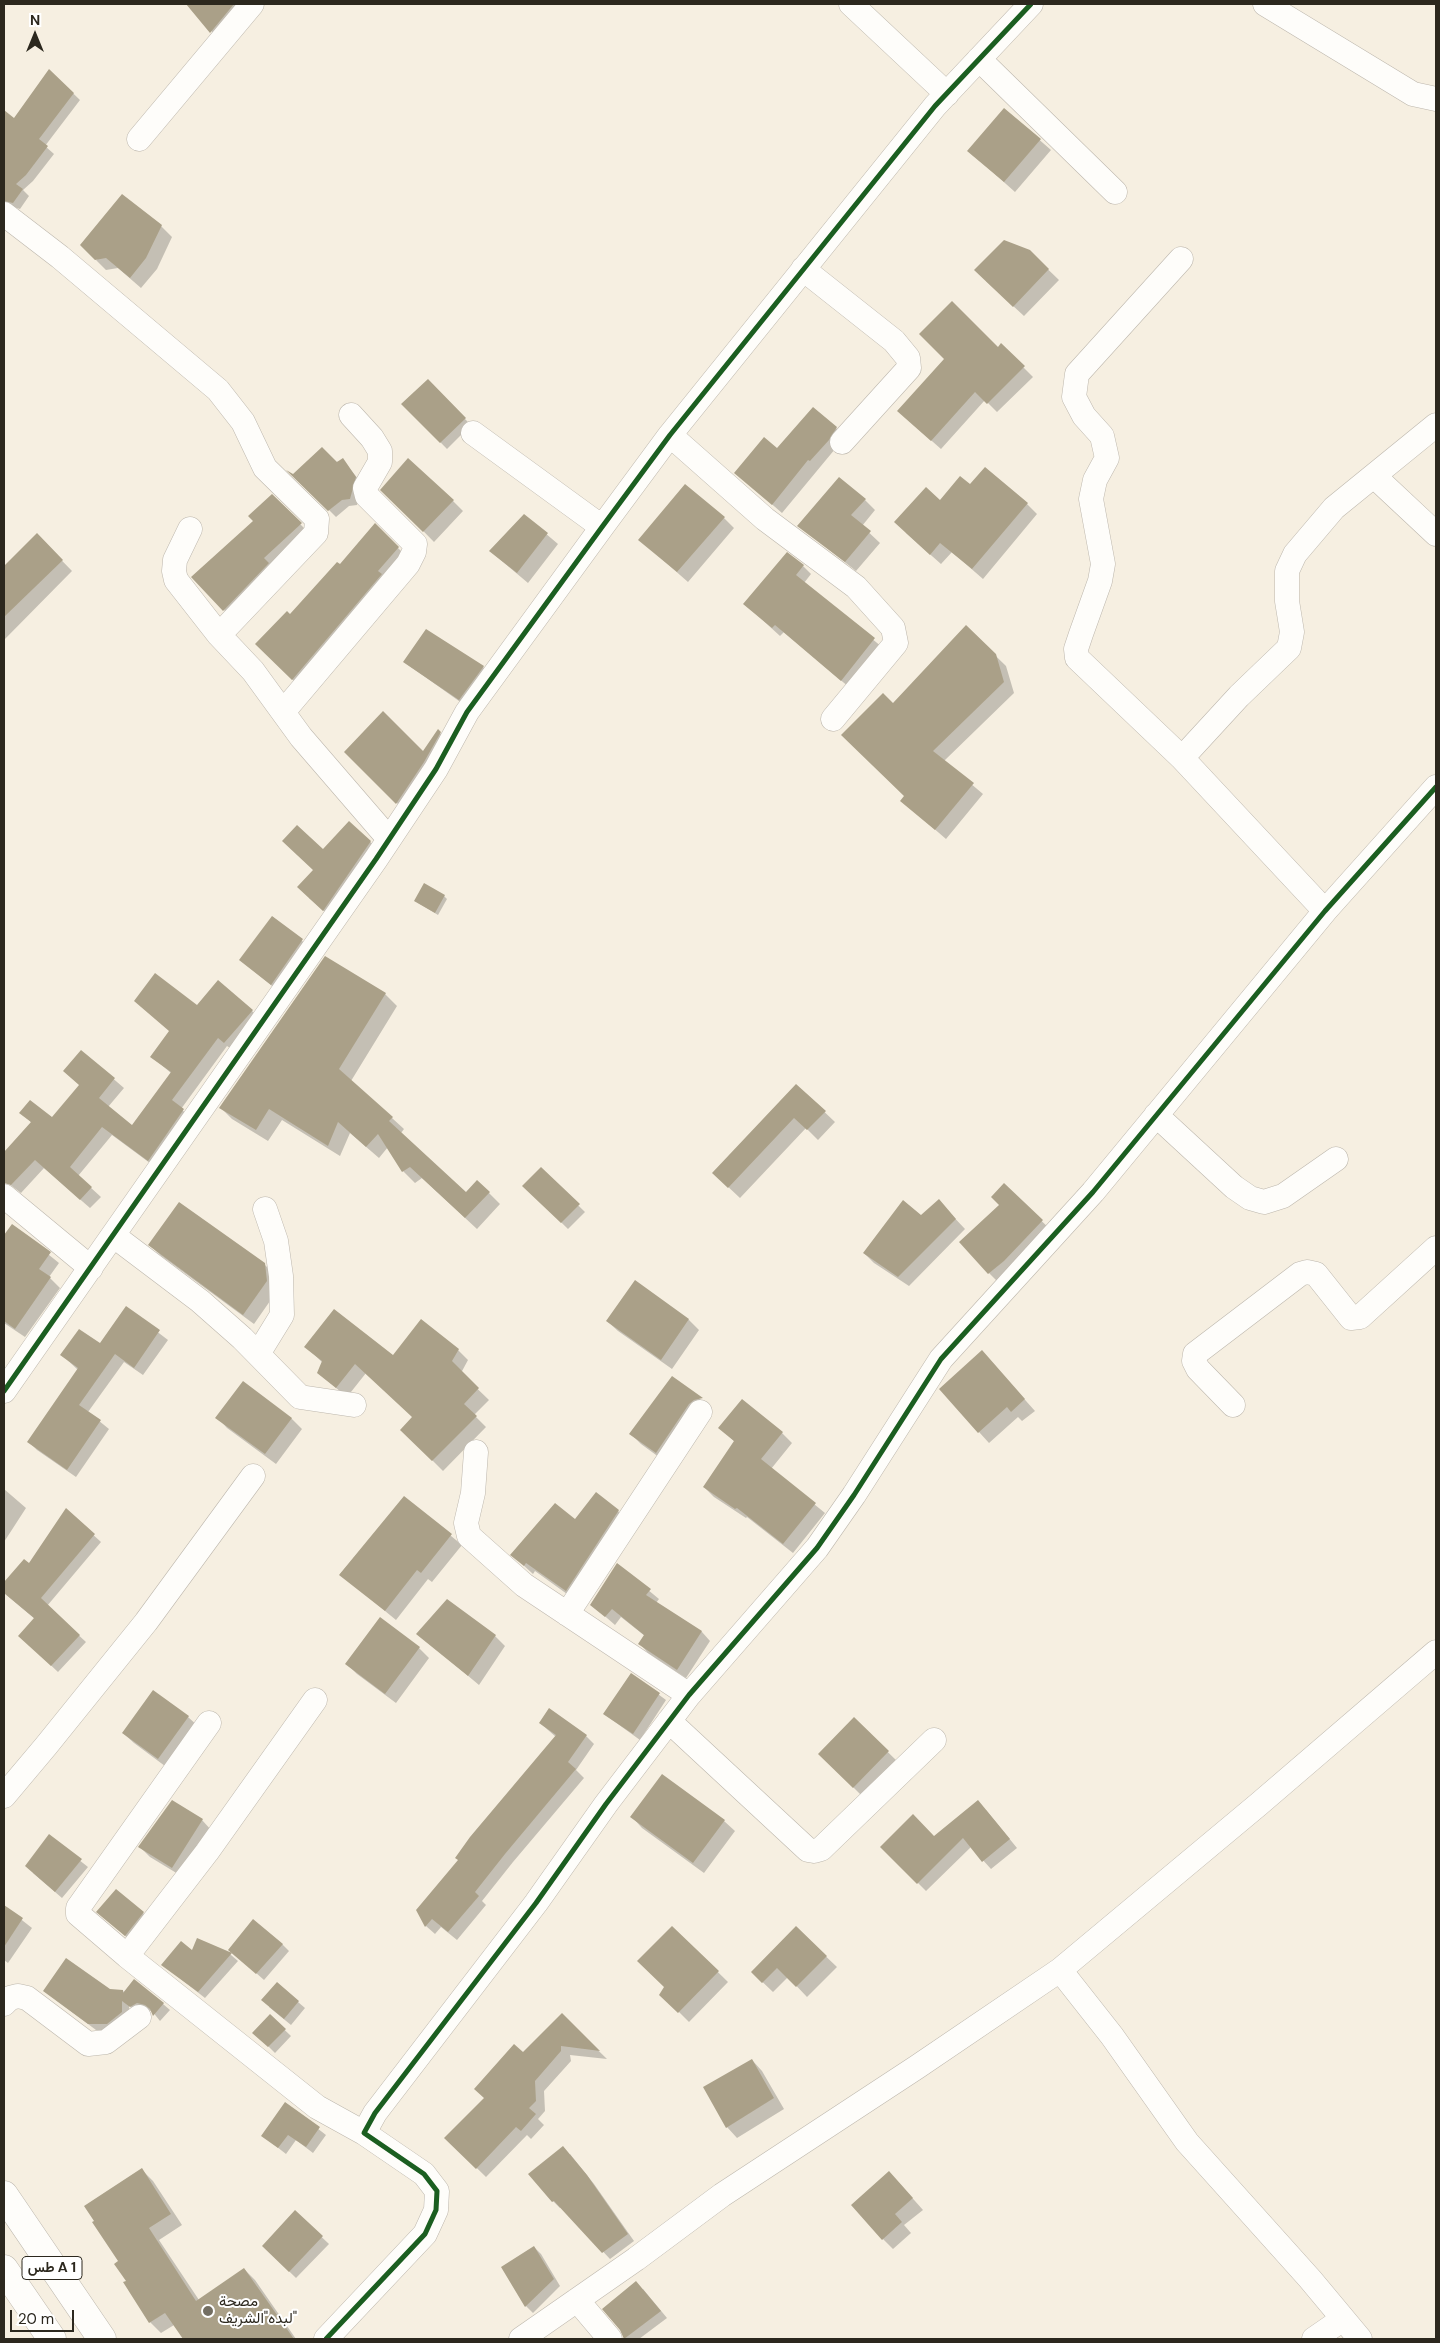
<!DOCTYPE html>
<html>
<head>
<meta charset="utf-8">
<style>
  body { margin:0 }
  #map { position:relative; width:1440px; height:2343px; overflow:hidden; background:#f6efe1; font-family:"DM Sans",sans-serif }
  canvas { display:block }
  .frame { position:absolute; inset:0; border:5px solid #2c281e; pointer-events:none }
  .north { position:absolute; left:10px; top:10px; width:50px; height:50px; -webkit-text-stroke:4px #fff; paint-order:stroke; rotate:0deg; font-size:14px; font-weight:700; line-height:20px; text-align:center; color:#2c281e }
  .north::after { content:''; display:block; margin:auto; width:18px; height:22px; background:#2c281e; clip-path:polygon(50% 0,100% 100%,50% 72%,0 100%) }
  .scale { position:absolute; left:10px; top:2310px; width:64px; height:22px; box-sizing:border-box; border:2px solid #2c281e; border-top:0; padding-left:6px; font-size:15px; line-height:18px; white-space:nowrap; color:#2c281e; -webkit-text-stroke:4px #fff; paint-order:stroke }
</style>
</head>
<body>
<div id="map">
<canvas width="1440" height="2343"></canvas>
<div class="frame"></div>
<div class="north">N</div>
<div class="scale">20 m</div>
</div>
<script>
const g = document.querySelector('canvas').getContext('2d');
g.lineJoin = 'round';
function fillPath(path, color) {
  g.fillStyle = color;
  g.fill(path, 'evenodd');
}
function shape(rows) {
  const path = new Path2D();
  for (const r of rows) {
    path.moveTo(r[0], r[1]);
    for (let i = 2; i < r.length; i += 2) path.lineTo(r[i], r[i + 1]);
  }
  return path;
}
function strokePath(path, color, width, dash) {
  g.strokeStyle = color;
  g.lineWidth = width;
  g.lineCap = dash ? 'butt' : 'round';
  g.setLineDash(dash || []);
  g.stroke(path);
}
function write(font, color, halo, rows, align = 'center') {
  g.font = font + ' "DM Sans",Vazirmatn,sans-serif';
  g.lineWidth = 4;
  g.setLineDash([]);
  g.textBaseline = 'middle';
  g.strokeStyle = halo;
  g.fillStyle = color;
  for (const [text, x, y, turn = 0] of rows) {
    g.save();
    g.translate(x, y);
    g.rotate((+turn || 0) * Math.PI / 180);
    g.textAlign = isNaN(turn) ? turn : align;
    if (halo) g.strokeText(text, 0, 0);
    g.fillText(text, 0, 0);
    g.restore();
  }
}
fillPath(shape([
  [187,4,241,4,221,42],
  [50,71,80,100,45,146,54,154,33,181,23,190,29,196,20,209,4,204,4,171,6,169,4,167,4,125,11,117,14,120],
  [1004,109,1051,150,1015,192,969,151],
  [161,226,172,237,157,269,141,288,118,268,106,270,96,260],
  [1030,252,1059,280,1024,316,986,281],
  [1001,345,1033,377,997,412,985,400,941,449,908,420],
  [427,381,471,425,447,449,403,404],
  [836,428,845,437,782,513,736,473,777,450],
  [343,460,362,484,357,505,349,506,336,517,294,475],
  [970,486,1027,504,1037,514,983,579,952,552,941,564,906,533,940,502],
  [382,489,453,501,463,511,434,542],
  [272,496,310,534,233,620,224,610,255,521],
  [865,500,875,510,862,526,880,543,856,571,799,526],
  [525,516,558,544,528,583,490,551],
  [724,518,734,528,688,582,640,540],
  [375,525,407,557,302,689,256,644,290,616,340,566],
  [37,535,72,571,4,640,4,568],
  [803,566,811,574,804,583,882,647,850,688,784,632,780,636,745,604],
  [966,627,1006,666,1014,693,944,761,983,794,946,839,902,801,906,797],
  [404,662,483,667,490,673,466,706],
  [438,731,446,739,403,809,345,752,423,752],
  [349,822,381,852,334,920,309,898,315,871,323,851],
  [444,896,447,899,438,915,415,901],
  [273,917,313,950,282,994,240,960],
  [385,994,397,1006,351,1081,392,1118,404,1129,401,1133,466,1194,489,1193,500,1204,477,1229,422,1178,415,1183,403,1171,388,1147,379,1158,350,1133,340,1156,282,1120,268,1141,232,1119,221,1108],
  [197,1007,252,1011,261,1020,234,1051,227,1046,181,1109,192,1119,158,1169,112,1135,78,1176,101,1197,90,1208,44,1168,21,1193,4,1180,4,1154,32,1123,21,1113,52,1119,80,1085,64,1071,81,1051,124,1088,108,1107,132,1126,171,1073,152,1057],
  [796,1085,835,1122,818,1140,806,1128,740,1198,724,1183],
  [541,1169,585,1212,568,1229,524,1186],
  [1004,1185,1052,1231,998,1282,989,1273],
  [948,1211,965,1229,909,1286,874,1263,864,1253],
  [12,1225,59,1263,49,1277,60,1288,25,1337,4,1323,4,1252,9,1244,4,1237],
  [150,1245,264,1264,275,1275,277,1291,254,1324,160,1255],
  [635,1282,689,1320,699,1330,672,1369,618,1331,607,1321],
  [126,1308,168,1340,143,1375,124,1362,88,1412,109,1429,76,1477,37,1450,29,1442,78,1370,62,1355,100,1345],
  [306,1347,393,1357,458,1350,468,1360,461,1373,489,1400,474,1415,486,1427,443,1471,402,1430,414,1418,366,1373,347,1397,318,1373,323,1363],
  [992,1363,1035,1411,1022,1421,1018,1417,989,1443,940,1389],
  [672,1377,711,1408,705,1410,667,1463,641,1444,631,1434],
  [217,1417,291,1418,302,1429,276,1464,227,1428],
  [720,1428,782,1433,792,1443,771,1469,825,1513,793,1553,747,1517,746,1518,714,1497,704,1487,735,1442],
  [4,1489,26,1508,4,1542],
  [405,1498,462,1545,432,1582,428,1579,396,1620,340,1574],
  [66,1510,101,1542,47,1606,86,1642,58,1672,26,1642,35,1619,4,1593,4,1583,24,1561,30,1565],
  [618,1511,627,1520,574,1599,535,1571,533,1574,521,1563,576,1521],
  [618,1565,659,1599,656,1603,702,1632,710,1641,686,1678,648,1653,640,1644,645,1636,621,1617,615,1625,591,1604],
  [418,1634,495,1636,505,1646,479,1685],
  [419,1648,429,1658,396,1703,357,1674,347,1664],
  [631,1674,666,1700,640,1740,604,1714],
  [153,1691,188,1717,199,1727,169,1769,134,1743,123,1733],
  [854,1719,899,1763,864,1798,820,1754],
  [540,1723,586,1736,594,1744,576,1770,584,1778,513,1862,482,1901,486,1905,457,1940,441,1927,435,1934,426,1926,417,1910,459,1860,556,1737],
  [986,1810,1017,1848,991,1869,971,1847,926,1891,882,1847,934,1837],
  [632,1817,724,1821,735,1831,704,1873,642,1828],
  [202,1820,212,1831,183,1877,150,1857,140,1847],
  [49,1836,88,1867,62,1898,33,1873],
  [4,1906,32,1928,8,1963,4,1960],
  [143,1913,150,1919,132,1942,105,1918],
  [672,1927,728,1982,689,2022,661,1994,665,1987],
  [796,1928,837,1967,807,1997,788,1977,773,1992,752,1972],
  [198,1940,231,1955,238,1961,205,1998,163,1965,192,1952],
  [282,1944,289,1951,264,1980,237,1956],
  [277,1984,305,2008,291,2025,269,2007],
  [44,1991,122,1991,163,2004,170,2010,160,2021,152,2011,144,2010,137,2013,129,2005,129,2019,115,2030,96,2030],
  [562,2015,607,2059,570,2055,571,2061,544,2091,545,2111,538,2119,544,2125,531,2139,527,2135,486,2177,446,2138,485,2099,523,2054],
  [270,2016,291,2036,275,2053,254,2032],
  [752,2060,762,2071,784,2109,737,2138,727,2127],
  [286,2104,326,2135,313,2153,296,2140,286,2154,263,2136],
  [570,2154,594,2184,634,2241,610,2259,561,2207,560,2208,553,2201],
  [142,2170,153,2181,182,2225,159,2240,199,2300,244,2269,255,2280,296,2339,184,2339,174,2325,161,2333,150,2322,127,2281,120,2262],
  [899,2183,923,2210,904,2225,911,2233,893,2249,883,2239],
  [295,2212,329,2244,296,2278,263,2246],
  [534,2247,541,2254,560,2286,533,2313,526,2306,503,2268],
  [643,2289,667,2318,639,2339,626,2339,622,2329]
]), '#0003');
fillPath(shape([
  [186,4,234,4,210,33],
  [49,69,74,93,39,139,48,146,26,175,16,184,23,189,13,203,4,201,4,110,14,118],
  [1004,108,1041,139,1004,182,967,151],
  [122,194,162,225,146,258,130,278,106,258,95,260,80,245],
  [1004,240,1030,250,1049,269,1013,307,974,270],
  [952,301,998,347,1001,343,1025,366,987,404,975,392,931,441,897,411,944,359,919,334],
  [428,379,466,418,440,443,401,404],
  [813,407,837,427,829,440,810,461,808,460,772,505,734,473,764,437,777,448],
  [322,447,337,462,343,458,356,477,350,499,342,500,328,511,286,470,293,474],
  [408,458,454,500,423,532,380,490],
  [985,467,1028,503,972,569,940,543,930,555,894,522,926,487,940,500,960,476,970,484],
  [839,477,866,499,851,515,871,531,845,562,797,526],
  [685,484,725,517,677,572,638,540],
  [272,494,302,523,264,558,269,563,223,611,191,577,253,521,248,516],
  [524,514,548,533,517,573,489,551],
  [375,523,399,547,378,571,382,574,292,680,255,644,287,611,290,614,337,562,340,564],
  [37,533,63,560,4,617,4,566],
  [787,552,804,565,796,575,875,638,841,681,775,625,772,628,743,604],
  [966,625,996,654,1004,682,933,751,974,783,935,830,900,801,904,796,841,735,883,693,893,703],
  [426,629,484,666,459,700,403,662],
  [383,711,423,751,438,729,441,732,424,762,396,804,344,752],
  [349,821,371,841,323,911,297,887,313,870,282,841,297,825,323,849],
  [424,883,445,895,435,913,414,901],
  [272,916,303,939,271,985,239,960],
  [325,956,386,993,339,1069,393,1117,389,1121,466,1192,477,1180,490,1192,465,1218,410,1167,402,1172,378,1134,366,1147,338,1122,328,1146,269,1109,256,1130,219,1108],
  [155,973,197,1005,218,980,253,1010,224,1043,218,1038,172,1100,184,1109,148,1161,102,1127,70,1167,92,1187,80,1200,35,1160,11,1185,4,1183,4,1152,31,1122,19,1113,30,1100,52,1117,79,1085,63,1071,81,1050,115,1078,99,1098,132,1125,171,1072,150,1057,169,1031,134,1001],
  [796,1084,826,1111,807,1130,794,1118,728,1188,712,1173],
  [541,1167,580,1204,561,1223,522,1186],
  [1004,1183,1043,1220,1004,1261,988,1274,959,1242,999,1205,991,1197],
  [939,1199,956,1219,898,1277,863,1253,903,1200,921,1215],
  [179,1202,265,1263,267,1281,243,1315,148,1245],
  [12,1224,51,1252,39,1269,51,1277,15,1329,4,1321,4,1235],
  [635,1280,689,1319,661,1360,606,1321],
  [126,1306,160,1330,134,1368,115,1354,79,1405,101,1420,67,1470,27,1442,78,1368,60,1355,79,1329,100,1343],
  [334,1309,393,1355,421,1319,459,1349,452,1361,479,1388,464,1404,477,1416,432,1461,400,1430,412,1417,355,1364,336,1388,317,1373,322,1361,304,1347],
  [982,1350,1025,1399,1011,1412,1007,1407,978,1433,939,1389],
  [672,1376,703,1398,694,1400,689,1404,656,1453,629,1434],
  [243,1381,292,1418,265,1454,215,1418],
  [742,1399,783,1432,761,1459,816,1503,783,1544,737,1508,735,1509,703,1487,734,1441,718,1428],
  [596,1492,619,1510,566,1591,526,1563,524,1566,510,1555,555,1503,575,1519],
  [404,1496,452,1534,421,1573,417,1570,385,1611,339,1575],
  [66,1508,95,1534,41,1598,80,1635,51,1666,18,1636,34,1618,4,1593,4,1582,24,1559,29,1563],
  [617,1563,651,1589,646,1595,702,1631,677,1670,638,1644,644,1635,612,1609,605,1617,590,1605],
  [447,1599,496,1635,468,1676,416,1634],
  [380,1617,420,1647,385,1694,345,1664],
  [631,1673,660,1693,633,1734,603,1714],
  [153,1690,189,1716,158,1759,122,1733],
  [549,1708,587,1735,568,1762,576,1769,505,1854,475,1892,479,1896,448,1932,432,1919,425,1927,416,1910,458,1860,455,1858,470,1837,556,1735,539,1723],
  [854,1717,889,1751,853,1788,818,1754],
  [662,1774,725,1820,693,1863,630,1817],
  [172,1800,203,1819,172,1868,138,1847],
  [978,1800,1010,1839,982,1862,963,1838,917,1884,880,1847,913,1814,934,1836],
  [49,1834,82,1859,55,1892,25,1866],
  [116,1889,144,1912,125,1936,96,1912],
  [4,1905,23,1918,4,1947],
  [253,1919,283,1944,256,1974,228,1950],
  [672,1926,719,1971,678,2013,659,1995,664,1987,637,1961],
  [796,1926,827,1956,796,1987,777,1968,762,1983,751,1972],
  [197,1938,232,1953,198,1992,161,1965,181,1941,192,1950],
  [66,1958,110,1989,123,1990,123,1993,134,1979,164,2003,153,2016,150,2009,145,2005,137,2003,130,2007,122,2001,122,2012,107,2024,88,2024,43,1991],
  [277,1982,299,2001,284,2019,261,2000],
  [562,2013,600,2051,561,2046,561,2051,535,2081,536,2101,529,2108,536,2114,521,2131,516,2127,476,2169,444,2138,484,2098,474,2089,514,2044,523,2052],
  [270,2014,286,2029,268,2047,252,2033],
  [752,2059,774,2098,726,2128,703,2087],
  [285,2102,320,2127,306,2147,288,2135,278,2148,261,2136],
  [563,2146,587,2175,628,2234,602,2253,554,2201,552,2202,528,2174],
  [142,2168,171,2214,149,2228,196,2301,244,2268,294,2339,183,2339,165,2313,149,2323,123,2282,126,2281,114,2264,118,2261,92,2222,94,2221,84,2206],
  [889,2171,913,2198,895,2214,902,2222,882,2240,851,2205],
  [295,2210,323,2236,289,2272,262,2246],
  [534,2246,554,2279,525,2307,501,2267],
  [636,2281,661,2311,624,2339,620,2330,602,2309]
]), '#aaa088');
const minor = shape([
  [851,4,947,94],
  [1265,4,1413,94,1436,99],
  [979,59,1115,192],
  [139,139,252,4],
  [4,214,60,257,218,390,243,422,265,468,317,519,316,533,219,635],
  [1181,259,1077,374,1074,397,1084,416,1102,436,1107,458,1095,480,1091,499,1103,564,1100,581,1081,634,1076,649,1077,658,1182,758,1325,911],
  [803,269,894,341,908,358,909,368,842,442],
  [473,433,602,527],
  [670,435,765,519,856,587,893,628,896,643,833,719],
  [1374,476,1436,534],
  [190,529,175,560,174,571,176,580,219,635,253,671,301,737,389,839],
  [283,712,408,564,414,552,415,544,367,496,365,488,380,462,380,451,372,438,351,415],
  [1182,758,1239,696,1289,648,1292,632,1287,601,1287,571,1295,554,1334,508,1436,425],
  [1156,1115,1234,1187,1250,1198,1264,1202,1283,1196,1336,1159],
  [4,1196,91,1268],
  [114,1236,200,1301,242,1338,300,1397,354,1405],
  [258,1354,282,1315,281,1276,276,1241,265,1209],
  [4,1391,376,859,436,769,467,712,602,527,670,435,935,106,1031,4],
  [1233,1405,1198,1369,1194,1361,1195,1354,1300,1274,1307,1272,1316,1274,1351,1318,1360,1317,1436,1248],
  [476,1452,473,1493,466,1523,469,1536,524,1585,689,1695],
  [567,1614,700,1412],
  [669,1721,808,1850,814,1851,821,1849,934,1740],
  [209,1723,78,1908,78,1914,127,1956,317,2107,364,2133],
  [4,1796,46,1746,146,1622,253,1476],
  [127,1956,207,1852,315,1700],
  [1060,1970,1112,2036,1187,2142,1310,2279,1360,2339],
  [4,2004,10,1998,18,1996,27,1998,88,2044,106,2042,139,2017],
  [577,2300,610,2339],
  [326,2339,425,2234,436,2210,437,2191,424,2174,364,2133,375,2113,536,1903,606,1804,689,1695,817,1548,854,1495,941,1359,1093,1192,1325,911,1436,787],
  [521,2339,636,2259,722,2195,917,2067,1060,1970,1259,1804,1436,1652],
  [1314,2339,1343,2319]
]);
const trunk = shape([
  [4,2195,102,2339],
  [4,2269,52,2339]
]);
strokePath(minor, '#bcb6ac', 25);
strokePath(trunk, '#bcb6ac', 29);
strokePath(minor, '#fefdfa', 24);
strokePath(trunk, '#fefdfa', 28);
strokePath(shape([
  [4,1391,376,859,436,769,467,712,602,527,670,435,935,106,1031,4],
  [326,2339,425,2234,436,2210,437,2191,424,2174,364,2133,375,2113,536,1903,606,1804,689,1695,817,1548,854,1495,941,1359,1093,1192,1325,911,1436,787]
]), '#1b5e20', 5);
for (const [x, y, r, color] of [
  [208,2311,6,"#736e62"]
]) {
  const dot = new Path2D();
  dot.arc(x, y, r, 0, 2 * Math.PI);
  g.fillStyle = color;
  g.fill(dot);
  strokePath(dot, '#fff', 2);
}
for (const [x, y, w] of [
  [52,2268,60]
]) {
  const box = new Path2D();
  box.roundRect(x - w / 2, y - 11.5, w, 23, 4);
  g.fillStyle = '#fff';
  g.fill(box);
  strokePath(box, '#2c281e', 1);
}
write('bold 14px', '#2c281e', null, [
  ["طس A 1",52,2268]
]);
write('15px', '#2c281e', '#fff', [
  ["مصحة",219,2302],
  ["لبده\"الشريف\"",219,2319]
], 'left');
</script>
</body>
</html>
